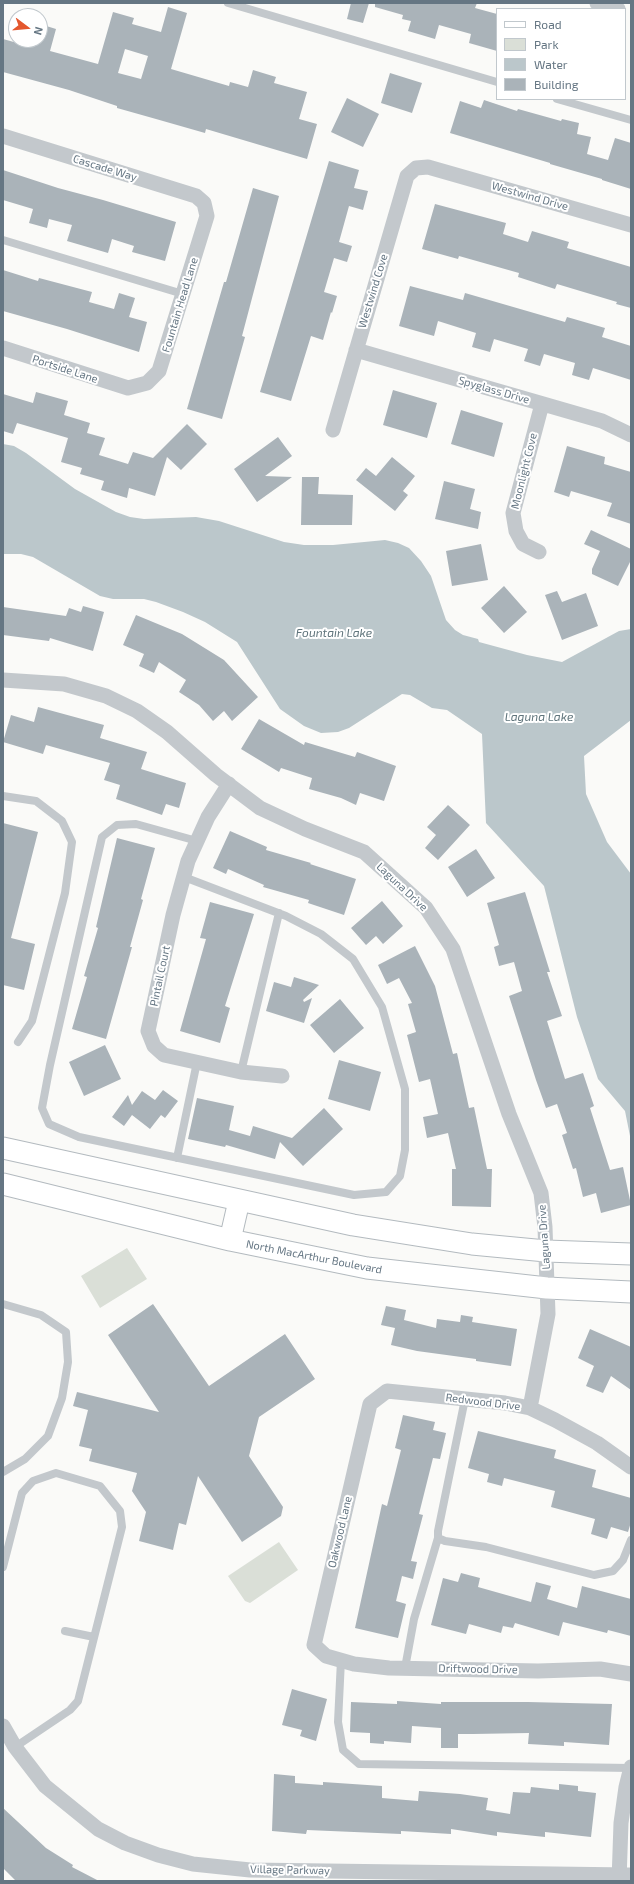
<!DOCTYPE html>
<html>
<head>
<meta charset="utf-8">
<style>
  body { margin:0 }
  #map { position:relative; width:634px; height:1884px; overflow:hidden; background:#fafaf8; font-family:"Exo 2",sans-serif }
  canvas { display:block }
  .frame { position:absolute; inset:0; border:4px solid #657683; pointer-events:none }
  .legend { position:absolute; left:496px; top:8px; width:130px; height:92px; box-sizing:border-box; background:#fff; border:1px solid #c1c8cd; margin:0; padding:5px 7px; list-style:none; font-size:12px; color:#657683 }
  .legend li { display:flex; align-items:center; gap:8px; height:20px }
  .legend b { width:20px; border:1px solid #c1c8cd }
  .north { position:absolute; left:8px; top:8px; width:40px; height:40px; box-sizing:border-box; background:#fff; border:1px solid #c1c8cd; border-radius:50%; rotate:106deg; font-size:11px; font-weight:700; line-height:16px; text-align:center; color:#657683 }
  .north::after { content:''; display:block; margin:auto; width:14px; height:18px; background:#e4572e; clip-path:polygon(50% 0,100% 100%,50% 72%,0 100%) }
</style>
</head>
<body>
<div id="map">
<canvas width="634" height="1884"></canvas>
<div class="frame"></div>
<ul class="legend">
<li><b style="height:5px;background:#fff"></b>Road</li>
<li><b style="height:11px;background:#dadfd7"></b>Park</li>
<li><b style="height:11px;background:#bbc7cb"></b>Water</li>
<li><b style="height:11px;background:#aab3b9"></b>Building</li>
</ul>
<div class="north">N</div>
</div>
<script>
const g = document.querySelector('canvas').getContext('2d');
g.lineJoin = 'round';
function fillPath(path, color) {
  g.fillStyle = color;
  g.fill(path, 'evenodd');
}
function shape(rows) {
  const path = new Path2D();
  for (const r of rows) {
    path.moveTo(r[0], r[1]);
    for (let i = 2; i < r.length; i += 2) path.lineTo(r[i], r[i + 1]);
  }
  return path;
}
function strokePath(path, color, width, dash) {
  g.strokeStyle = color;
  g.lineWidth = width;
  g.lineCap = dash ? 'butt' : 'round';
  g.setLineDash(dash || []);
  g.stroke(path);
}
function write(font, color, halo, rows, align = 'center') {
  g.font = font + ' "Exo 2",sans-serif';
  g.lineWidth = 4;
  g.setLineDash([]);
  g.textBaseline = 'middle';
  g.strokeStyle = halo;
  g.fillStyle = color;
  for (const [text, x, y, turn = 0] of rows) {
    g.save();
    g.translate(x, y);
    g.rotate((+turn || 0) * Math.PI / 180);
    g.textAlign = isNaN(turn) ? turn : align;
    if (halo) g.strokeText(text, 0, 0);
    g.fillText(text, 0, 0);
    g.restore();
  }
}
fillPath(shape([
  [127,1248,147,1279,100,1308,81,1276],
  [279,1542,298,1570,250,1603,245,1601,228,1576]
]), '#dadfd7');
fillPath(shape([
  [3,444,14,446,26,453,75,489,116,512,130,517,144,519,196,517,219,521,284,542,304,545,333,545,385,540,398,543,409,548,421,561,431,576,446,620,455,630,463,635,478,639,479,642,527,655,562,662,619,631,631,629,631,720,584,756,586,794,607,842,631,874,631,1141,625,1111,598,1079,577,1017,544,886,486,823,482,734,447,710,432,708,410,695,402,694,349,728,338,732,321,733,304,726,280,709,237,642,205,622,183,612,156,602,144,599,113,599,100,596,33,557,21,554,3,554]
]), '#bbc7cb');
fillPath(shape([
  [351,3,369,3,363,23,347,19],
  [375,3,477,3,475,8,497,14,497,51,469,43,471,34,439,25,435,39,408,31,411,21,402,19,403,15,375,7],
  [168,7,187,13,171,69,229,86,230,82,248,87,253,70,276,77,274,83,307,92,299,119,317,124,307,159,206,129,205,133,156,119,117,108,117,106,69,90,3,72,3,39,28,46,30,40,40,40,40,24,56,29,50,51,98,64,113,12,134,18,132,24,161,32],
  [125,49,148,56,141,79,118,73],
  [390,73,422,83,412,113,381,103],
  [347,98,379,114,363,147,331,132],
  [484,100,517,111,518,109,561,121,562,119,579,123,577,134,591,137,587,154,608,160,615,138,631,143,631,189,602,180,602,179,550,164,550,163,450,133,460,101,481,108],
  [329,161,359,170,354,188,368,191,363,210,349,206,339,242,352,246,347,262,334,258,324,292,337,296,332,313,331,312,323,340,311,336,291,401,260,392],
  [3,170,58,188,103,200,176,222,165,261,132,252,134,246,112,239,108,253,67,241,72,225,49,219,47,228,29,223,33,209,3,200],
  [253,188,279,196,242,336,245,337,222,419,187,409,224,282,226,282],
  [435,204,506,223,503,234,528,242,532,231,569,242,567,248,631,267,631,308,616,304,617,302,557,284,555,289,518,277,519,273,459,256,458,259,422,249],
  [3,270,38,281,39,278,92,292,89,302,114,309,119,293,135,298,129,317,147,322,139,352,67,329,3,311],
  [410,286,463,300,465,293,565,322,567,317,605,328,602,337,631,346,631,380,593,368,589,380,572,375,575,363,544,354,540,366,524,361,528,349,494,339,490,352,472,347,476,333,438,321,434,336,399,326],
  [393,390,437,403,427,438,383,425],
  [36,392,68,401,64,415,90,423,87,433,105,438,99,455,128,464,133,452,153,458,187,424,207,444,181,470,167,457,155,496,129,488,127,498,101,490,104,481,80,474,82,468,61,462,68,438,17,423,13,434,3,431,3,394,33,403],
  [461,410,503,423,494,457,451,444],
  [278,437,292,456,265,476,292,477,257,502,234,469],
  [567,446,605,457,604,464,631,472,631,524,607,516,612,503,571,491,569,497,554,492],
  [392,457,415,476,403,491,408,495,395,511,356,480,366,468,376,476],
  [302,477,319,477,318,494,353,495,352,525,301,525],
  [444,481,475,489,470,509,481,512,478,529,435,519],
  [591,530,631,549,631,560,618,586,592,574,592,569,600,551,584,544],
  [481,544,488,580,452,586,446,551],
  [504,586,527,612,504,633,481,608],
  [557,591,562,602,586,593,598,626,562,640,545,595],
  [83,606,104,612,93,651,50,638,49,641,3,635,3,607,66,616,69,608,81,612],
  [136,615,182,634,224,660,258,697,232,721,224,711,213,721,199,705,179,692,186,680,159,662,154,673,139,666,144,654,123,645],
  [38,707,104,725,100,738,147,752,141,769,186,783,179,808,166,804,162,815,116,799,120,785,104,780,110,763,46,745,43,754,3,742,11,715,34,722],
  [259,719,304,745,305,742,355,757,357,752,396,766,384,801,360,793,356,805,341,798,309,789,312,778,281,768,279,772,241,749],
  [448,805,470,825,438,860,425,848,436,835,427,827],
  [3,823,38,832,11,938,35,944,24,990,3,985],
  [230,831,267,847,266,850,311,863,310,864,356,879,344,915,308,903,309,900,263,887,264,885,228,869,226,874,213,868],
  [117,838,155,848,141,899,143,900,130,947,132,947,106,1039,72,1029,87,977,84,976,98,928,96,927],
  [476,849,495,878,467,897,448,867],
  [525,892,550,972,547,972,562,1016,547,1021,565,1079,583,1073,594,1106,590,1108,610,1170,623,1167,631,1205,601,1213,596,1193,583,1197,576,1168,573,1169,562,1135,567,1133,557,1104,546,1108,536,1080,509,996,522,991,514,962,499,966,494,947,499,945,487,903],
  [382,901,403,926,383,944,376,936,366,945,351,928],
  [210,902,254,914,225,1006,230,1008,220,1043,180,1031,206,939,200,938],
  [415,946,435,986,453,1054,457,1053,469,1108,474,1107,487,1169,492,1169,491,1207,452,1206,452,1169,456,1169,448,1133,427,1138,423,1117,438,1114,430,1079,419,1082,407,1035,416,1032,408,1004,412,1003,399,978,387,984,378,965],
  [294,977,319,985,303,1000,304,1002,312,998,304,1023,266,1011,274,982,291,987],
  [340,999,364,1028,334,1053,310,1025],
  [105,1045,121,1079,84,1096,69,1062],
  [339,1060,381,1072,370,1111,328,1099],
  [163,1090,178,1101,165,1118,161,1115,150,1129,132,1115,124,1126,112,1117,128,1095,132,1105,142,1091,155,1100],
  [197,1098,234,1106,229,1130,250,1136,253,1126,292,1138,324,1108,343,1129,303,1166,280,1142,275,1159,226,1145,225,1147,188,1139],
  [153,1304,209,1386,285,1334,315,1379,259,1417,249,1456,283,1507,281,1516,242,1542,198,1476,186,1525,179,1523,173,1550,139,1541,146,1512,132,1491,137,1473,89,1461,92,1449,79,1446,88,1410,73,1406,77,1392,159,1412,108,1335],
  [386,1306,406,1310,404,1320,436,1328,437,1319,460,1322,461,1315,473,1317,472,1322,517,1329,511,1366,476,1361,476,1359,417,1351,391,1345,395,1328,381,1325],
  [590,1329,631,1347,631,1390,611,1376,603,1393,586,1386,594,1366,578,1358],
  [403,1415,435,1422,433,1430,446,1433,440,1459,433,1458,419,1514,423,1515,411,1561,417,1562,413,1579,402,1576,396,1601,406,1604,398,1638,355,1628,382,1504,387,1506,401,1450,395,1448],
  [478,1431,556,1450,554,1458,596,1470,592,1487,631,1498,631,1522,628,1532,611,1527,607,1539,591,1534,595,1519,551,1507,555,1491,504,1478,502,1486,487,1482,489,1474,468,1468],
  [461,1573,480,1578,478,1587,531,1602,536,1582,551,1586,547,1599,577,1608,582,1586,631,1599,631,1636,608,1630,607,1633,563,1622,559,1636,515,1623,513,1628,503,1626,501,1633,469,1624,466,1634,431,1625,443,1578,458,1582],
  [292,1689,327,1699,316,1741,300,1736,302,1730,282,1725],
  [397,1701,441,1704,441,1702,528,1702,612,1704,609,1745,564,1742,564,1746,528,1744,529,1733,473,1734,458,1734,458,1748,441,1748,441,1728,412,1726,411,1743,384,1741,384,1744,370,1743,370,1733,350,1732,351,1702,397,1704],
  [274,1774,295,1776,295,1783,323,1785,323,1782,382,1786,382,1798,418,1801,419,1791,460,1794,488,1798,486,1810,510,1814,513,1792,530,1793,531,1787,559,1790,559,1784,578,1786,578,1791,596,1793,591,1837,545,1832,545,1837,497,1832,497,1836,451,1829,451,1834,401,1831,401,1834,307,1830,306,1834,272,1831],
  [3,1808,46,1848,73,1865,72,1867,99,1881,16,1881,3,1868]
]), '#aab3b9');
const secondary = shape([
  [3,1148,353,1225,472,1244,546,1251,631,1254],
  [3,1184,230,1240,367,1268,547,1288,631,1292],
  [230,1240,239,1201]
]);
strokePath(secondary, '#b3babf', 23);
strokePath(shape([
  [228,3,497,82],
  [557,99,631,120],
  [3,240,183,294],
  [3,796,36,801,62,821,72,842,65,893,32,1021,18,1042],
  [184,877,286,916,321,934,353,959,382,1007,405,1089,405,1150,400,1176,386,1192,354,1195,79,1137,49,1124,42,1108,50,1065,102,837,117,825,136,824,197,841],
  [241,1072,279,913],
  [177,1158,197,1062],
  [3,1304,41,1315,66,1332,68,1362,62,1398,48,1436,25,1459,3,1472],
  [465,1399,438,1531,438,1538,445,1541,486,1547,594,1575,613,1571,623,1560,631,1540],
  [3,1567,22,1493,33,1481,56,1473,100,1486,120,1511,122,1527,78,1701,70,1710,15,1747],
  [65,1631,94,1637],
  [341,1660,338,1722,343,1750,359,1764,631,1768],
  [405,1668,414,1619,438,1538]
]), '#c3c8cc', 8);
strokePath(shape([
  [597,3,618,9],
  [3,136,196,196,204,203,207,216,159,371,147,383,128,388,3,348],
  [356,350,602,421,631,435],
  [333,430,407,176,416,168,428,167,631,225],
  [539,552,523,544,516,531,513,513,542,404],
  [3,680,64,684,106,696,137,711,167,732,216,775,260,808,305,829,364,852,426,908,453,949,509,1114,541,1193,545,1227,548,1314,530,1408],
  [229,784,208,817,188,861,173,915,148,1031,154,1046,164,1055,241,1072,282,1076],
  [631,1467,597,1443,555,1420,530,1408,505,1403,387,1391,370,1404,314,1645,326,1656,354,1664,389,1668,538,1671,600,1669,631,1674],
  [3,1726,15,1747,45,1786,98,1829,125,1843,158,1855,193,1864,250,1870,631,1875],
  [619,1881,621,1823,626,1787,631,1767]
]), '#c3c8cc', 15);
strokePath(secondary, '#fff', 21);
write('11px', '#657683', '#fff', [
  ["Cascade Way",105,168,17],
  ["Westwind Drive",530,196,16],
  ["Westwind Cove",373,291,-73],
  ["Fountain Head Lane",180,305,-73],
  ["Portside Lane",65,369,18],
  ["Spyglass Drive",494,390,16],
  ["Moonlight Cove",524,471,-76],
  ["Laguna Drive",402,887,43],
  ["Pintail Court",160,976,-78],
  ["Laguna Drive",544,1237,-94],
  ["North MacArthur Boulevard",314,1257,11],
  ["Redwood Drive",483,1402,7],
  ["Oakwood Lane",340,1532,-77],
  ["Driftwood Drive",478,1669,1],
  ["Village Parkway",290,1870,1]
]);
write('italic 12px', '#60757c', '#fff', [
  ["Fountain Lake",334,633],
  ["Laguna Lake",539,717]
]);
</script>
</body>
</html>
